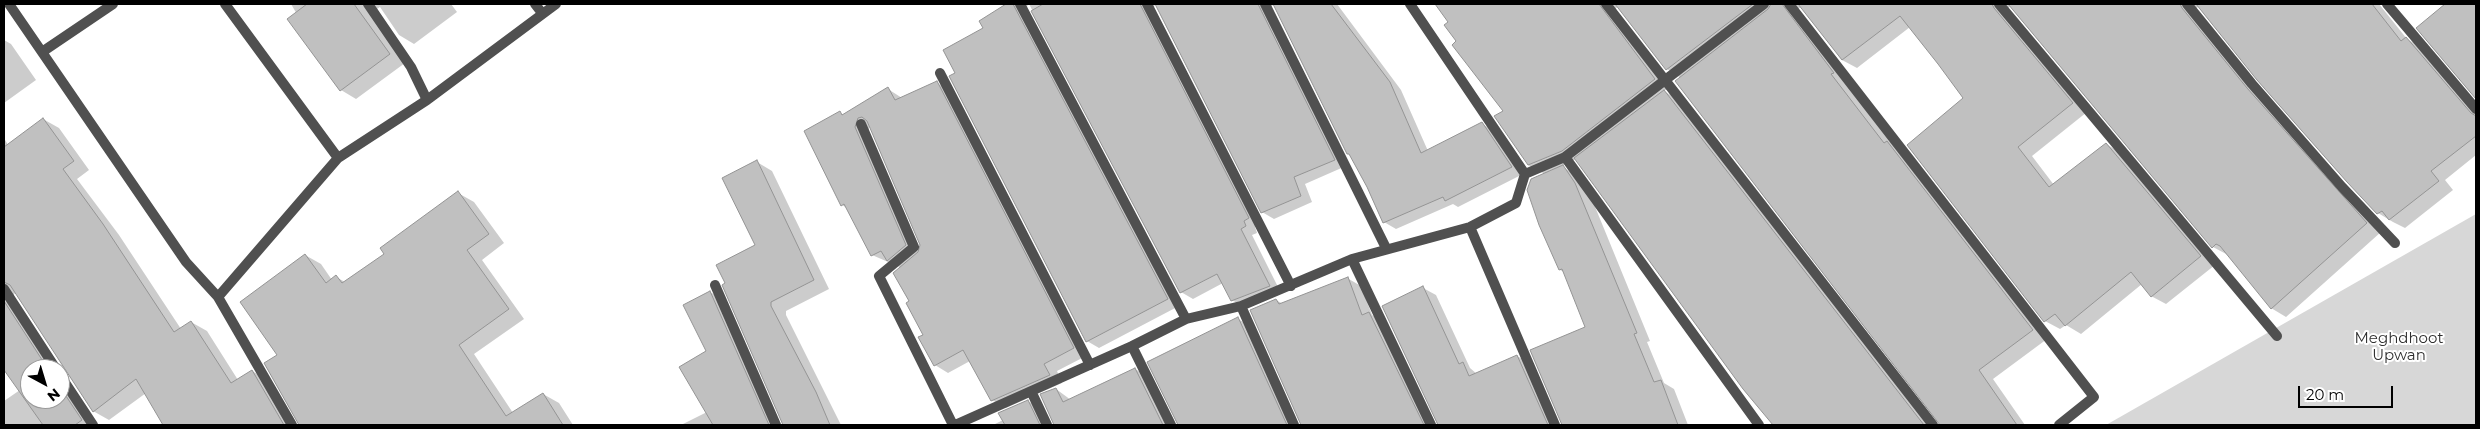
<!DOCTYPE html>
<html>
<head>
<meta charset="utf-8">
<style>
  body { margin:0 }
  #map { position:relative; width:2480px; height:429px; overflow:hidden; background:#fff; font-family:Montserrat,sans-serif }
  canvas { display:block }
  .frame { position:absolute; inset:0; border:5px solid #000; pointer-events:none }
  .north { position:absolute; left:20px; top:359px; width:50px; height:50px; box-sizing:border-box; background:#fff; border:1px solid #999; border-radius:50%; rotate:141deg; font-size:14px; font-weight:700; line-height:20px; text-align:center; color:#000 }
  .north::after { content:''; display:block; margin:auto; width:18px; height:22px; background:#000; clip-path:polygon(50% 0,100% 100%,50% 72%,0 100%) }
  .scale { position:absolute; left:2298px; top:386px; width:95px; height:22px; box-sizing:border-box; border:2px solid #000; border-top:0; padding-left:6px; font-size:15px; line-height:18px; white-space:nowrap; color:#000; -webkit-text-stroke:4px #fff; paint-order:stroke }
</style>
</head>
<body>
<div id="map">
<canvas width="2480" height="429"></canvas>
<div class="frame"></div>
<div class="north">N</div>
<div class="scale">20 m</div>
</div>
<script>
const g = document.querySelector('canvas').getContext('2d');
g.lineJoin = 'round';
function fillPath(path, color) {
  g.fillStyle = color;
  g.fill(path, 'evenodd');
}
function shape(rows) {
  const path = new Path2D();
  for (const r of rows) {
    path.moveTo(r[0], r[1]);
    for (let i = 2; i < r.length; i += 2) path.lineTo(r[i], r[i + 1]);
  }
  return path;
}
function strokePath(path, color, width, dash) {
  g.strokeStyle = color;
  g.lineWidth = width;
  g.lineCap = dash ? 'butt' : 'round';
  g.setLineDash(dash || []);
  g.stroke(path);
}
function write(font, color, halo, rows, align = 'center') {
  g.font = font + ' Montserrat,sans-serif';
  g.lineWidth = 4;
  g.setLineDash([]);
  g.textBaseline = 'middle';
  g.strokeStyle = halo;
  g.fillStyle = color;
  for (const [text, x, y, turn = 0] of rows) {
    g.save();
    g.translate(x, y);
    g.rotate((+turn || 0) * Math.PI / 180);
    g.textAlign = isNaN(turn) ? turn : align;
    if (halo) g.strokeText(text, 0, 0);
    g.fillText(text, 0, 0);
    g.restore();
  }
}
fillPath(shape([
  [2476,214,2476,425,2106,425]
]), '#d7d7d7');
fillPath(shape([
  [291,4,451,4,457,12,414,44,399,35,380,7,377,9,405,63,356,99,341,90],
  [1008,4,1028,4,1025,15,1179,306,1099,348,1087,341,957,74,985,28,981,21],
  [1029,4,1155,4,1152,15,1260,225,1255,227,1257,233,1252,235,1281,293,1244,307,1232,300,1223,283,1193,299,1181,292],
  [1156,4,1337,4,1401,90,1428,151,1482,124,1493,130,1523,174,1458,207,1453,204,1396,229,1384,222,1368,186,1274,4,1271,7,1346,166,1305,184,1312,202,1274,219,1262,212],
  [1436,4,2379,4,2407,39,2421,47,2476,112,2476,155,2445,180,2453,190,2405,228,2393,222,2378,213,2348,182,2199,5,2195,11,2381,232,2286,317,2271,308,2228,255,2213,247,2010,6,2007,11,2087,112,2032,156,2054,185,2106,144,2121,153,2215,265,2166,304,2151,296,2142,284,2081,334,2066,325,2060,329,2045,321,1965,98,1910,27,1857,68,1842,60,1801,7,1797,10,2047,339,1993,379,2025,425,1940,425,1940,420,1681,78,1667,69,1618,6,1614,11,1669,88,1664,91,1679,100,1932,425,1774,425,1744,389,1576,159,1561,166,1576,175,1589,192,1650,341,1647,342,1664,383,1674,389,1688,425,1563,425,1586,327,1564,272,1560,270,1545,174,1528,165,1505,112,1458,42,1450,22],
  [2447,4,2476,4,2476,97,2418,28],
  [4,40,11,44,36,80,4,103],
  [937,83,950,91,1086,356,1057,371,1062,383,1006,408,992,400,970,361,948,373,935,365,911,302,902,268,872,255,847,208,842,205,840,113,844,115,888,89,902,98],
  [871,127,922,244,919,254,868,135,869,128],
  [43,119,59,128,89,170,77,179,119,235,181,329,191,322,207,331,238,380,252,371,268,380,294,425,165,425,146,393,109,420,93,411,16,293,14,294,14,303,56,369,30,369,30,399,60,399,60,374,93,425,4,425,4,401,20,390,4,367,4,138,8,145],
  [757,162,772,171,829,289,786,311,786,315,841,425,783,425,757,246],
  [458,193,474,202,504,243,482,260,524,319,474,354,513,413,543,394,559,403,573,425,299,425,299,422,279,355,305,255,321,264,332,280,336,277,345,282,386,254],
  [1347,278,1361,286,1372,315,1383,321,1433,425,1301,425,1276,300,1283,304],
  [1423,288,1436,295,1470,368,1477,374,1517,356,1531,364,1557,425,1437,425],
  [710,292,726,301,780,425,681,425,707,412],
  [1238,319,1252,327,1296,425,1178,425],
  [1135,369,1149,377,1172,425,1054,425,1056,389,1071,400],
  [1028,401,1041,409,1049,425,993,425,1003,420]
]), '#0003');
const building = shape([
  [307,4,354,4,390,54,340,91,287,19,307,4],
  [1006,4,1013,4,1168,299,1086,342,949,76,955,73,943,50,983,28,979,21,1006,4],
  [1043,4,1140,4,1249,218,1244,221,1246,226,1241,229,1270,286,1231,301,1217,274,1180,293,1031,11,1043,4],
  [1155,4,1258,4,1335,160,1294,177,1301,196,1261,213,1155,4],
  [1273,4,1331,4,1390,82,1421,153,1482,122,1512,167,1445,201,1443,197,1383,223,1367,187,1349,154,1347,154,1273,4],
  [1435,4,1599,4,1655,79,1562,151,1528,165,1494,116,1503,111,1452,45,1456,41,1444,25,1448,22,1435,4],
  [1615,4,1753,4,1666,70,1615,4],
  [1771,4,1782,4,1834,73,1831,74,1884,143,1887,141,2033,330,1979,370,2017,425,1940,425,1675,81,1768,9,1771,4],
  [1798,4,1992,4,1994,8,2073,103,2018,147,2049,187,2106,143,2201,256,2151,297,2131,272,2065,326,2055,314,2044,322,1907,145,1963,98,1938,64,1900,16,1842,60,1798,4],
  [2008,4,2180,4,2182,8,2247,88,2367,223,2271,309,2220,246,2216,244,2212,248,2008,4],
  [2196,4,2372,4,2401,41,2406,37,2471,113,2476,116,2476,136,2431,171,2439,181,2389,220,2382,211,2377,214,2347,182,2257,80,2196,4],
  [2445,4,2476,4,2476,99,2416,28,2445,4],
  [937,81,1074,348,1044,364,1050,375,991,401,963,350,934,366,918,337,923,335,906,303,909,301,893,273,918,252,920,245,867,121,862,117,858,118,855,127,906,245,887,261,881,251,871,256,844,204,841,206,804,131,840,111,842,115,888,87,895,100,937,81],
  [1664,90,1924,425,1773,425,1743,389,1574,158,1664,90],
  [43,118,74,161,63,169,103,224,174,332,191,321,231,383,252,370,284,425,163,425,136,379,93,412,10,285,4,282,4,147,43,118],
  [757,160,814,280,771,302,771,306,816,392,830,425,783,425,722,285,725,283,716,265,755,245,722,178,757,160],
  [1563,165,1575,183,1637,333,1634,334,1654,382,1661,380,1678,425,1562,425,1530,350,1585,327,1562,269,1559,270,1539,225,1527,190,1531,179,1563,165],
  [458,191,489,234,467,250,509,309,459,345,506,416,543,393,563,425,299,425,264,363,277,355,240,302,305,254,326,283,336,275,342,283,384,254,380,248,458,191],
  [1348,277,1362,315,1369,312,1424,425,1301,425,1250,310,1276,299,1279,304,1348,277],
  [1423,286,1459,364,1463,362,1469,376,1517,355,1548,425,1438,425,1382,306,1423,286],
  [710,291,769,425,713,425,679,367,706,351,683,305,710,291],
  [4,301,48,369,30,369,30,399,60,399,60,387,82,420,75,425,43,425,4,370,4,301],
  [1238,317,1287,425,1178,425,1147,362,1238,317],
  [1135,368,1163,425,1054,425,1040,394,1056,388,1063,402,1135,368],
  [1028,400,1040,425,1005,425,998,413,1028,400]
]);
fillPath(building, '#c0c0c0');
strokePath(building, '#949494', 1);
strokePath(shape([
  [9,4,186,262,218,297,292,425],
  [225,4,338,158],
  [368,4,411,67,427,100],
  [535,4,542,13],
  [1020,4,1186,319],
  [1147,4,1291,286],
  [1265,4,1386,248],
  [1410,4,1525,174],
  [1606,4,1933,425],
  [1789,4,2094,397,2059,425],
  [1999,4,2277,336],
  [2187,4,2252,84,2342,187,2395,243],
  [2387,4,2476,109],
  [42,52,113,4],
  [940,73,1090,365],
  [861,124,914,247,879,276,953,425],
  [1565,157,1759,425],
  [1470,227,1555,425],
  [1352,259,1431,425],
  [715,285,776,425],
  [4,289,56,369],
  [218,297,338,158,427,100,556,4],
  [1241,306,1294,425],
  [1132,346,1171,425],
  [60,375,93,425],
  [1031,391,1047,425],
  [955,425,1132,346,1186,319,1241,306,1352,259,1470,227,1516,203,1525,174,1565,157,1764,4]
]), '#505050', 10);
write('15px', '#2e2e2e', '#fff', [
  ["Meghdhoot",2399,339],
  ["Upwan",2399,356]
]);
</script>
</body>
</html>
